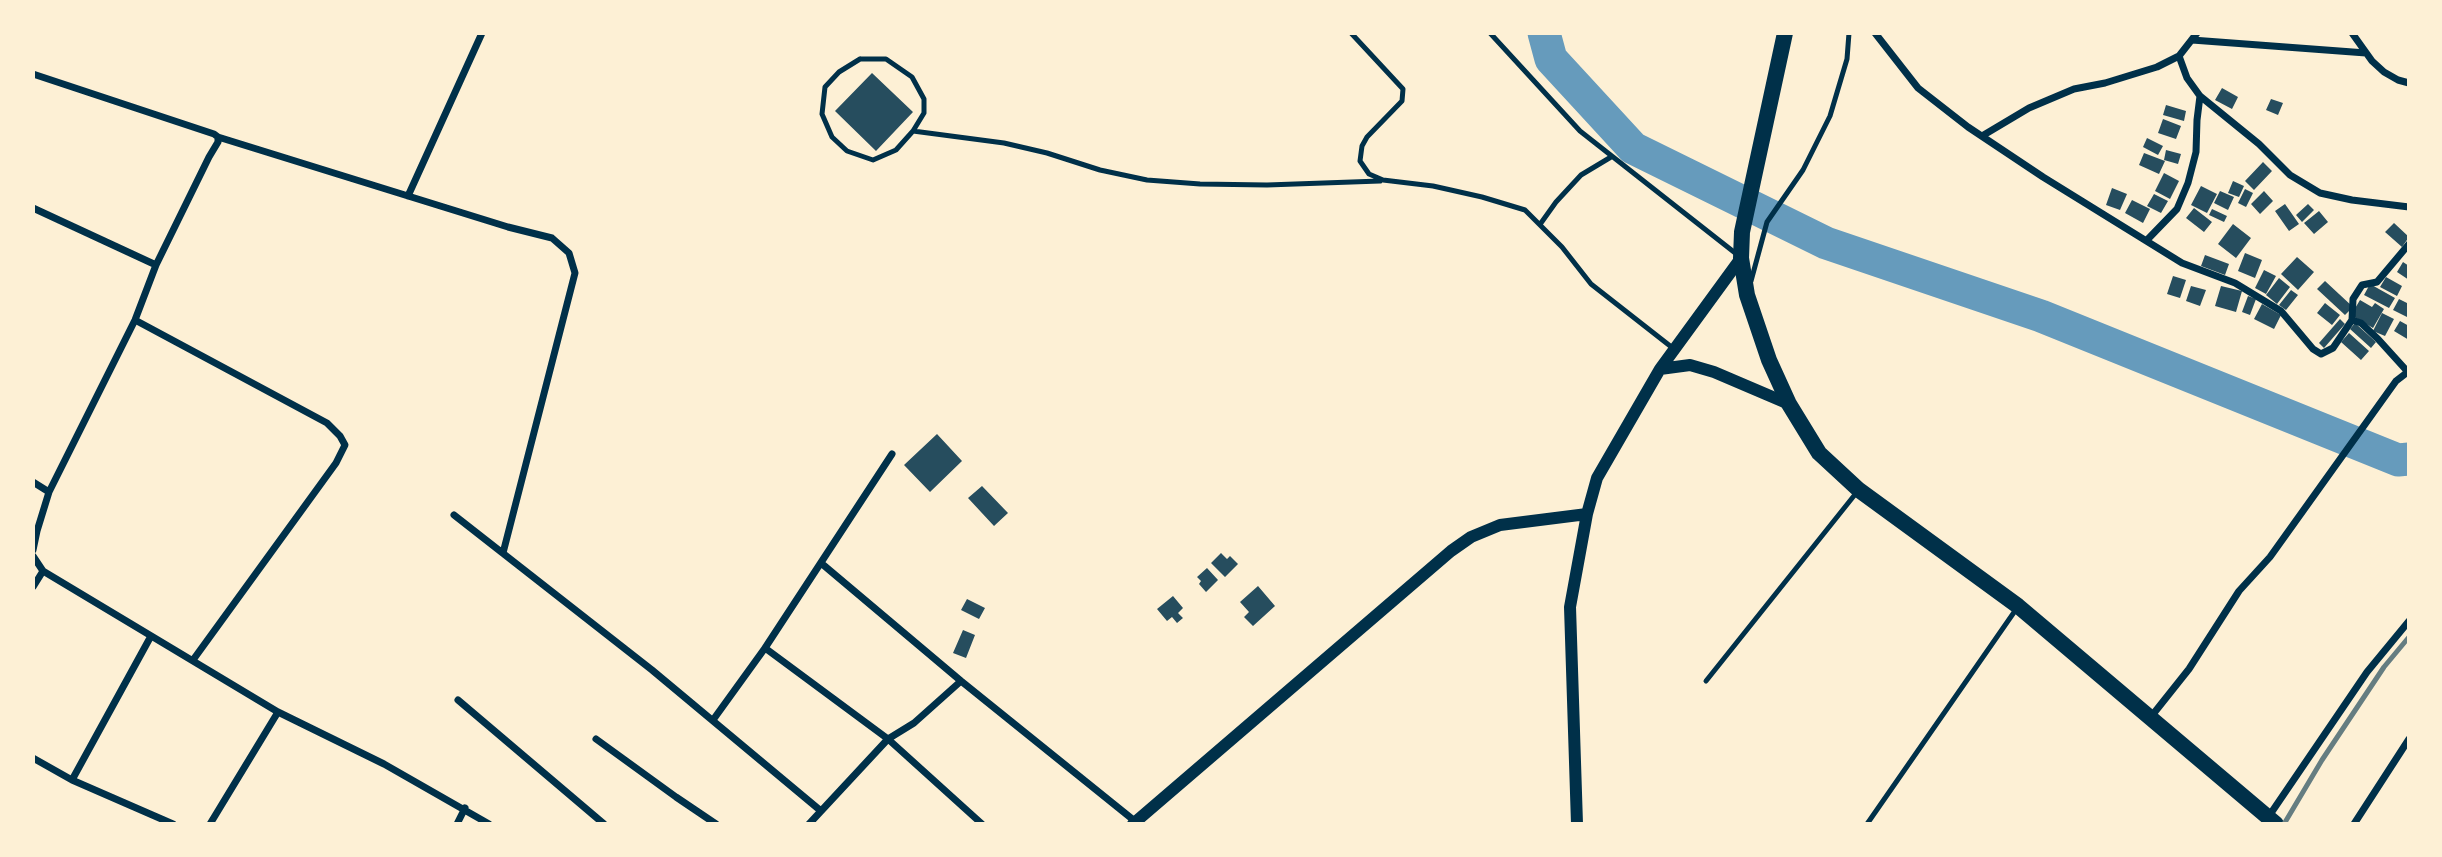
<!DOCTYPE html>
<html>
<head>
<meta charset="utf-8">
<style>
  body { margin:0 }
  #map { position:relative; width:2442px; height:857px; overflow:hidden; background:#fdf0d5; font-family:Arial,sans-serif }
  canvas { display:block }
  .frame { position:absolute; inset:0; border:35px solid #fdf0d5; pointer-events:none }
</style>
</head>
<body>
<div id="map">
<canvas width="2442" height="857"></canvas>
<div class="frame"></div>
</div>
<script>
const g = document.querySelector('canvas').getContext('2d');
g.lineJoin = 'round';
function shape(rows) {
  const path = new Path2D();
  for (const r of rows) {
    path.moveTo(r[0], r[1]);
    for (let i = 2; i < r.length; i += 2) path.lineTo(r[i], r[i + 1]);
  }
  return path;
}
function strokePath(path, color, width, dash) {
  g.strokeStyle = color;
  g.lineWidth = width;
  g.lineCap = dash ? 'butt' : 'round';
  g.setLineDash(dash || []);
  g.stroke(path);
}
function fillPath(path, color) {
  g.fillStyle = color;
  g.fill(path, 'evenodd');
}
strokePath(shape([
  [1544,33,1551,59,1633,148,1826,243,2041,316,2398,460,2409,459]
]), '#669bbc', 33);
fillPath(shape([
  [872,73,913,112,876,151,835,111],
  [2222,88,2238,97,2232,109,2215,100],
  [2271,99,2283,103,2278,115,2266,110],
  [2166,105,2186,111,2184,121,2163,115],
  [2163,119,2181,126,2176,139,2158,133],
  [2147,138,2163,146,2158,155,2143,147],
  [2166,150,2181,154,2178,164,2164,160],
  [2144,153,2165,161,2159,174,2139,165],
  [2263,162,2272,171,2254,190,2245,181],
  [2164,173,2179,181,2170,199,2155,191],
  [2233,181,2244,186,2239,197,2228,193],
  [2201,186,2217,194,2207,213,2191,205],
  [2112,188,2127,194,2120,210,2106,205],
  [2245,189,2253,193,2246,207,2238,203],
  [2220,191,2234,197,2228,210,2214,203],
  [2264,191,2273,201,2260,214,2251,204],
  [2154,194,2168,201,2161,213,2147,206],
  [2132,200,2150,209,2143,223,2125,213],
  [2285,204,2299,224,2289,231,2275,211],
  [2308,204,2314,210,2302,222,2296,215],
  [2194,208,2212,222,2204,232,2186,218],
  [2212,209,2227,216,2224,222,2209,215],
  [2319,211,2328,222,2314,234,2304,223],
  [2394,223,2409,237,2402,247,2385,232],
  [2233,224,2251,238,2236,258,2218,244],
  [2245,253,2262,260,2255,278,2238,271],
  [2205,255,2229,264,2225,275,2201,266],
  [2297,257,2314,272,2298,290,2281,274],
  [2403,262,2409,266,2409,280,2397,272],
  [2264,270,2276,276,2266,294,2255,288],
  [2173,276,2186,280,2180,298,2167,294],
  [2386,277,2402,286,2397,296,2380,287],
  [2279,278,2290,287,2277,304,2266,295],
  [2325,281,2353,307,2345,315,2317,289],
  [2370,284,2395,298,2389,308,2364,295],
  [2191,286,2206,290,2200,306,2186,301],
  [2221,286,2242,291,2236,312,2215,306],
  [2291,290,2298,295,2286,310,2279,305],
  [2248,296,2256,299,2250,315,2242,312],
  [2399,299,2409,304,2409,318,2393,310],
  [2360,300,2372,307,2375,303,2384,309,2373,328,2351,315],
  [2325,303,2340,315,2332,325,2317,313],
  [2262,304,2281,315,2274,329,2254,319],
  [2382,313,2394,319,2385,336,2373,331],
  [2340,319,2345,324,2324,348,2319,343],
  [2400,321,2409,326,2409,340,2394,331],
  [2355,323,2376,342,2371,348,2350,329],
  [2349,333,2369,351,2361,360,2341,342],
  [937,434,962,461,930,492,904,465],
  [982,486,1008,513,994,526,968,498],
  [1221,553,1227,559,1230,556,1238,564,1225,577,1211,563],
  [1207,568,1218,580,1206,592,1199,584,1201,581,1197,577],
  [1258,586,1275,606,1253,626,1244,617,1249,612,1240,602],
  [1173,596,1183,608,1178,613,1183,618,1177,623,1172,617,1167,621,1157,609],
  [967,599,985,608,979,619,961,610],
  [963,630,975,635,966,658,953,653]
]), '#264d5e');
strokePath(shape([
  [1351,33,1403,89,1402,101,1367,137,1362,146,1360,161,1369,174,1383,180,1433,186,1482,197,1525,210,1562,247,1591,284,1674,349],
  [1490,33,1580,131,1739,256],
  [860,59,886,59,912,77,924,99,924,113,913,131,896,150,873,160,847,151,832,137,822,114,825,87,839,72,860,59],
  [913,131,1004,143,1047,153,1100,170,1147,180,1200,184,1267,185,1380,181],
  [1541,223,1556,202,1581,175,1611,157],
  [1751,281,1767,222,1803,170,1830,116,1847,59,1849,33],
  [1706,681,1857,492],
  [1867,824,2017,608]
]), '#003049', 5);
strokePath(shape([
  [1875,33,1918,88,1968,127,2043,177,2182,263,2235,283,2281,311,2313,349,2321,354,2333,348,2352,320],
  [2352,33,2372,61,2384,72,2398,80,2409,83],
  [2192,40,2366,53],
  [2179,56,2187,78,2200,96,2259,144,2290,175,2320,193,2352,200,2409,207],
  [33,74,214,134,218,137,218,142,209,157,156,265,135,320,49,492,37,531,33,550],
  [1982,136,2029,108,2074,89,2105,83,2157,67,2179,56,2197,33],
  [218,137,508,227,552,238,569,253,575,273,503,553],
  [408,196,482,33],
  [33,208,156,265],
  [2147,240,2177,209,2188,183,2196,152,2197,120,2200,96],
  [135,320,327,423,340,436,345,445,336,463,193,660],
  [2407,371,2378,339,2361,323,2352,320,2353,299,2362,285,2377,282,2409,244],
  [892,454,765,648,888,739,982,824],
  [33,482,49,492],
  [454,515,652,670,821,811],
  [33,556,43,571,278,712,384,764,489,824],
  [821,563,961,681,1136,822],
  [33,587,43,571],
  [458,700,604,824],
  [2150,718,2189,669,2239,591,2270,557,2396,381,2409,371],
  [713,720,765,648],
  [596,739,676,797,716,824],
  [33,758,72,780,173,824],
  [72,780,151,636],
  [2269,816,2367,672,2409,621],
  [210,824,278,712],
  [457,824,465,808],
  [809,824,888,739,914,723,961,681],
  [2354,824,2409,739]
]), '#003049', 7);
strokePath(shape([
  [1660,369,1741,258],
  [1133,824,1451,551,1471,537,1500,525,1587,514],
  [1577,824,1570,607,1587,514,1597,478,1660,369,1690,365,1714,372,1789,404]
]), '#003049', 12);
strokePath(shape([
  [1785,33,1742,232,1741,258,1747,295,1769,360,1789,404,1819,453,1859,490,2018,606,2276,824]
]), '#003049', 16);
strokePath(shape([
  [2284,824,2322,760,2384,667,2409,637]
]), '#657d81', 5);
</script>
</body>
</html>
